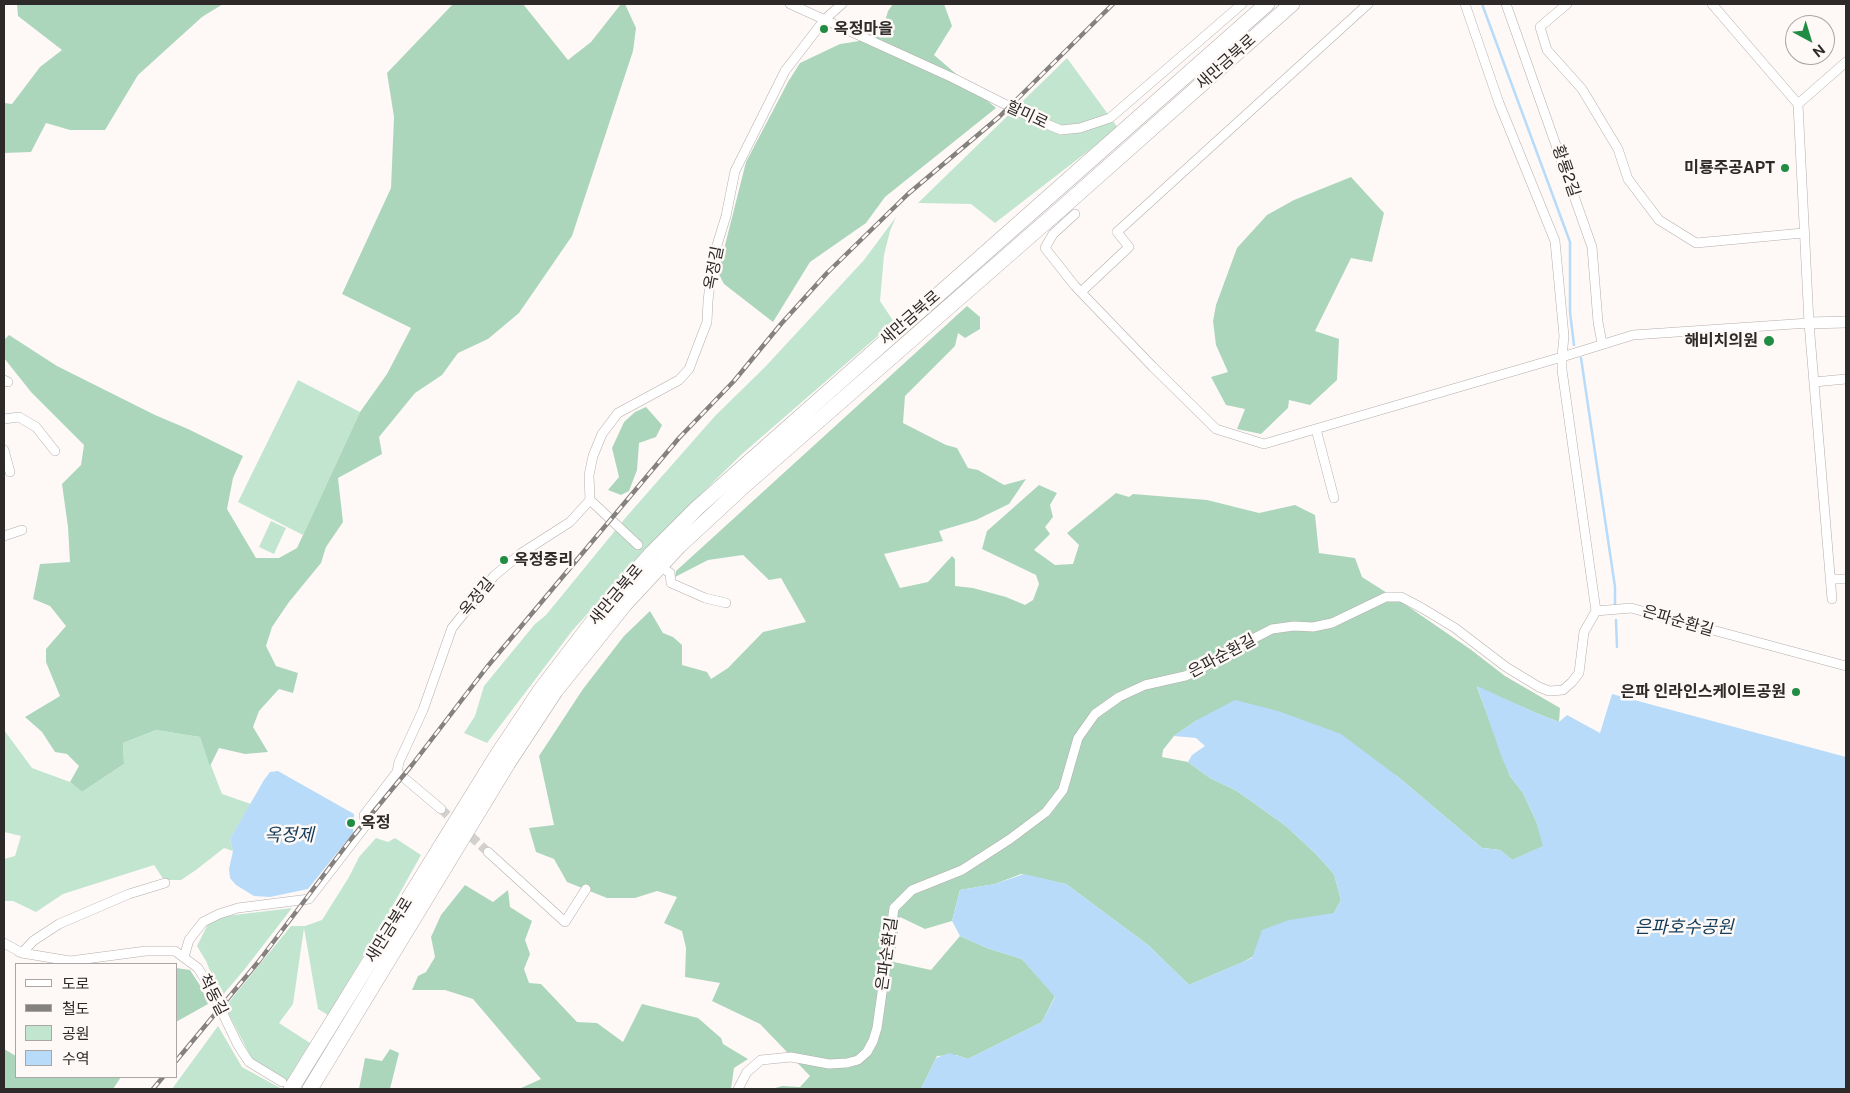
<!DOCTYPE html>
<html>
<head>
<meta charset="utf-8">
<style>
  body { margin:0 }
  #map { position:relative; width:1850px; height:1093px; overflow:hidden; background:#fef9f7; font-family:"Public Sans","Noto Sans KR",sans-serif }
  canvas { display:block }
  .frame { position:absolute; inset:0; border:5px solid #2d2a29; pointer-events:none }
  .legend { position:absolute; left:15px; top:963px; width:162px; height:115px; box-sizing:border-box; background:#fef9f7; border:1px solid #aaa6a5; margin:0; padding:6px 9px; list-style:none; font-size:15px; color:#2d2a29 }
  .legend li { display:flex; align-items:center; gap:10px; height:25px }
  .legend b { width:25px; border:1px solid #aaa6a5 }
  .north { position:absolute; left:1785px; top:15px; width:50px; height:50px; box-sizing:border-box; background:#fef9f7; border:1px solid #aaa6a5; border-radius:50%; rotate:141deg; font-size:14px; font-weight:700; line-height:20px; text-align:center; color:#2d2a29 }
  .north::after { content:''; display:block; margin:auto; width:18px; height:22px; background:#218c44; clip-path:polygon(50% 0,100% 100%,50% 72%,0 100%) }
</style>
</head>
<body>
<div id="map">
<canvas width="1850" height="1093"></canvas>
<div class="frame"></div>
<ul class="legend">
<li><b style="height:6px;background:#fff"></b>도로</li>
<li><b style="height:6px;background:#85817f"></b>철도</li>
<li><b style="height:14px;background:#c2e5cf"></b>공원</li>
<li><b style="height:14px;background:#b7dbf9"></b>수역</li>
</ul>
<div class="north">N</div>
</div>
<script>
const g = document.querySelector('canvas').getContext('2d');
g.lineJoin = 'round';
function fillPath(path, color) {
  g.fillStyle = color;
  g.fill(path, 'evenodd');
}
function shape(rows) {
  const path = new Path2D();
  for (const r of rows) {
    path.moveTo(r[0], r[1]);
    for (let i = 2; i < r.length; i += 2) path.lineTo(r[i], r[i + 1]);
  }
  return path;
}
function strokePath(path, color, width, dash) {
  g.strokeStyle = color;
  g.lineWidth = width;
  g.lineCap = dash ? 'butt' : 'round';
  g.setLineDash(dash || []);
  g.stroke(path);
}
function write(font, color, halo, rows, align = 'center') {
  g.font = font + ' "Public Sans","Noto Sans KR",sans-serif';
  g.lineWidth = 5;
  g.setLineDash([]);
  g.textBaseline = 'middle';
  g.strokeStyle = halo;
  g.fillStyle = color;
  for (const [text, x, y, turn = 0] of rows) {
    g.save();
    g.translate(x, y);
    g.rotate((+turn || 0) * Math.PI / 180);
    g.textAlign = isNaN(turn) ? turn : align;
    if (halo) g.strokeText(text, 0, 0);
    g.fillText(text, 0, 0);
    g.restore();
  }
}
fillPath(shape([
  [1067,58,1118,128,995,223,971,204,918,203],
  [896,217,890,231,884,255,880,301,894,322,742,454,651,543,572,631,487,743,464,733,475,716,484,686,535,624,546,615,627,516,715,416,766,366,864,260],
  [298,380,360,412,303,535,238,502],
  [271,521,286,528,274,554,259,547],
  [4,730,32,768,70,782,82,792,124,764,123,743,156,730,200,737,222,794,251,804,230,839,233,851,224,848,196,870,181,880,164,880,154,865,63,894,36,912,13,901,4,901,4,859,15,856,21,836,4,832],
  [376,838,388,842,395,838,421,855,383,923,328,1015,318,1009,304,928,293,1004,279,1023,310,1043,286,1082,252,1059,225,1007,291,926,305,926,322,920,349,877,359,857],
  [292,908,244,970,221,997,206,961,197,946,208,924,226,916],
  [218,1026,242,1067,282,1089,172,1089]
]), '#c2e5cf');
fillPath(shape([
  [17,4,223,4,202,17,138,75,105,130,70,130,46,123,31,152,4,153,4,103,12,104,40,67,62,50,18,16],
  [453,4,523,4,568,60,591,42,621,4,625,4,636,28,633,51,572,236,519,313,488,339,458,353,442,375,415,393,379,437,382,454,338,478,343,522,326,547,321,563,289,602,272,627,266,646,276,666,298,673,293,693,279,689,259,711,253,727,268,752,245,754,219,748,210,766,200,737,156,730,123,743,124,764,82,792,70,782,79,766,67,754,55,752,42,732,25,717,60,696,46,662,46,649,66,626,50,606,33,599,40,564,70,562,68,527,62,484,81,465,84,445,31,392,4,358,4,340,9,335,57,366,155,415,188,429,243,456,233,478,227,509,256,558,279,558,297,548,360,412,387,374,411,328,342,294,391,188,394,117,387,73],
  [893,4,944,4,952,26,934,55,996,108,885,197,866,223,810,262,773,322,724,284,718,273,746,162,788,82,800,63,840,44,859,41,874,27,884,25,888,11],
  [1351,177,1384,213,1372,262,1351,258,1315,331,1339,339,1337,380,1310,405,1289,400,1288,408,1261,434,1237,429,1245,409,1226,405,1211,377,1228,372,1216,345,1213,321,1216,305,1237,248,1267,215,1294,200],
  [967,306,980,317,980,329,965,338,958,333,955,346,905,396,903,423,946,445,957,448,968,468,978,470,1004,485,1026,479,1009,504,976,520,939,531,943,541,884,554,900,588,928,582,952,556,955,559,955,586,973,588,1006,597,1025,605,1033,600,1039,584,1036,575,982,549,987,531,1039,485,1057,493,1050,505,1053,517,1045,527,1050,534,1034,550,1055,565,1073,564,1079,545,1067,533,1116,493,1129,497,1133,494,1207,500,1259,513,1295,505,1315,515,1319,553,1355,558,1362,577,1406,605,1470,649,1505,676,1560,708,1559,722,1536,713,1477,687,1510,776,1523,793,1536,821,1544,846,1512,860,1500,850,1482,848,1397,776,1197,720,1174,736,1163,750,1162,757,1188,762,1210,778,1237,791,1286,826,1316,854,1334,874,1341,900,1334,913,1243,962,1189,985,1148,945,1066,884,1021,874,995,884,960,890,952,921,925,929,900,917,894,962,931,970,960,936,987,948,1022,959,1055,996,1042,1022,968,1059,956,1055,937,1056,921,1089,772,1089,782,1086,800,1087,810,1076,760,1024,712,1001,720,983,685,977,686,948,682,931,664,923,677,897,657,891,635,898,607,898,567,882,554,859,536,852,529,828,554,825,539,756,583,689,624,636,650,611,663,633,673,637,682,645,682,665,707,672,711,679,728,668,763,632,806,622,781,578,769,580,743,555,708,560,675,577,676,571],
  [646,407,662,425,656,437,639,443,637,470,629,491,621,495,608,490,619,477,612,448,624,422,635,412],
  [465,885,493,902,508,890,510,907,532,921,525,940,530,954,524,969,529,983,541,984,577,1022,597,1023,623,1042,642,1004,698,1018,721,1038,723,1044,748,1059,734,1068,731,1089,519,1089,541,1079,473,999,445,990,412,990,418,976,426,972,435,957,431,937,441,915],
  [176,968,190,970,201,987,208,1004,176,1022],
  [4,1049,16,1056,16,1077,121,1077,113,1089,4,1089],
  [390,1049,399,1053,390,1089,359,1089,365,1058,382,1061]
]), '#acd6bc');
fillPath(shape([
  [1477,686,1536,713,1559,722,1567,715,1600,733,1612,694,1846,757,1846,1089,921,1089,936,1058,949,1053,968,1059,1042,1022,1055,997,1022,959,987,948,960,936,952,921,960,890,995,884,1024,874,1066,884,1148,945,1189,985,1252,958,1262,930,1289,920,1334,913,1341,900,1334,874,1316,854,1286,826,1237,791,1210,778,1188,762,1192,755,1205,746,1196,738,1174,736,1197,720,1235,700,1278,711,1341,734,1397,776,1482,848,1500,850,1512,860,1543,846,1536,821,1523,793,1510,776,1502,758],
  [278,771,354,814,353,833,308,889,270,897,254,896,236,885,230,878,229,869,233,851,230,839,264,780,270,772]
]), '#b7dbf9');
strokePath(shape([
  [1482,4,1570,242,1570,312,1574,345],
  [1581,358,1615,587,1615,606],
  [1616,620,1617,647]
]), '#b7dbf9', 2.5);
strokePath(shape([
  [441,809,488,852]
]), '#d4d0ce', 9, [9, 4.5]);
const minor = shape([
  [790,4,953,78,1032,118,1061,130,1080,128,1110,118,1242,4],
  [1506,4,1592,247,1598,322,1602,343],
  [1567,4,1540,27,1547,50,1582,89,1618,149,1628,179,1659,220,1696,243,1803,233],
  [1712,4,1798,104],
  [1075,214,1053,234,1045,248,1075,286,1153,367,1216,429,1264,444,1562,357,1564,336,1555,241,1499,103,1465,4],
  [1081,292,1129,247,1117,232,1368,4],
  [4,380,8,382],
  [1814,382,1846,379],
  [4,419,19,417,36,427,55,451],
  [1316,429,1334,498],
  [4,450,10,472],
  [590,500,638,545],
  [4,536,22,530],
  [667,571,670,573,671,583,705,598,726,603],
  [1830,579,1846,579],
  [1832,599,1809,323,1798,104,1846,62],
  [1596,611,1562,370,1562,357,1633,335,1809,323],
  [1596,611,1631,608,1846,666],
  [397,772,441,809],
  [488,852,565,922,586,889],
  [4,943,22,953,70,961,146,951,175,951,198,968,212,991,238,1045,249,1062,282,1082],
  [19,952,22,953,33,941,59,924,129,894,165,883],
  [184,957,189,940,203,922,219,914,238,908,309,899,366,825,364,815,397,772,399,762,423,710,452,628,494,576,520,554,570,522,590,500,589,475,593,456,602,434,618,413,679,380,689,369,707,322,708,301,713,258,726,216,735,171,785,71,825,19,842,4],
  [738,1089,747,1072,761,1060,791,1057,829,1064,847,1063,858,1060,867,1052,873,1041,877,1028,894,908,912,890,962,870,1010,839,1046,812,1063,790,1078,738,1095,714,1119,697,1145,685,1185,676,1199,670,1235,648,1272,629,1294,626,1313,627,1332,623,1386,597,1401,597,1422,608,1455,628,1506,667,1539,687,1549,691,1563,690,1572,682,1579,673,1584,632,1596,611]
]);
const tertiary = shape([
  [1809,323,1846,322]
]);
const trunk = shape([
  [291,1089,496,757,542,688,607,603,652,553,697,508,1267,4],
  [310,1089,508,763,556,690,625,604,679,546,746,484,1063,207,1292,4]
]);
strokePath(minor, '#b4aeab', 10);
strokePath(tertiary, '#b4aeab', 12);
strokePath(trunk, '#b4aeab', 16);
strokePath(minor, '#fff', 9);
strokePath(tertiary, '#fff', 11);
strokePath(trunk, '#fff', 15);
const rail = shape([
  [176,1061,259,961,351,839,412,765,487,667,679,438,734,381,781,324,827,273,908,194,999,117,1113,4],
  [153,1089,163,1077]
]);
strokePath(rail, '#85817f', 4.5);
strokePath(rail, '#fef9f7', 2.5, [8]);
for (const [x, y, r, color] of [
  [824,29,5,"#218c44"],
  [1785,168,5,"#218c44"],
  [1769,341,6,"#218c44"],
  [504,560,5,"#218c44"],
  [1796,692,5,"#218c44"],
  [351,823,5,"#218c44"]
]) {
  const dot = new Path2D();
  dot.arc(x, y, r, 0, 2 * Math.PI);
  g.fillStyle = color;
  g.fill(dot);
  strokePath(dot, '#fef9f7', 2);
}
write('bold 16px', '#2d2a29', '#fef9f7', [
  ["옥정마을",834,29],
  ["미룡주공APT",1775,168,"right"],
  ["해비치의원",1758,341,"right"],
  ["옥정중리",514,560],
  ["은파 인라인스케이트공원",1786,692,"right"],
  ["옥정",361,823]
], 'left');
write('16px', '#2d2a29', '#fef9f7', [
  ["새만금북로",1226,62,-42],
  ["할미로",1027,115,25],
  ["황룡2길",1566,171,71],
  ["옥정길",714,268,-79],
  ["새만금북로",910,318,-41],
  ["새만금북로",616,595,-50],
  ["옥정길",477,597,-51],
  ["은파순환길",1678,621,16],
  ["은파순환길",1222,656,-28],
  ["새만금북로",389,930,-58],
  ["은파순환길",887,954,-82],
  ["척동길",213,995,63]
]);
write('italic 18px', '#123c59', '#fef9f7', [
  ["옥정제",289,835],
  ["은파호수공원",1684,927]
]);
</script>
</body>
</html>
